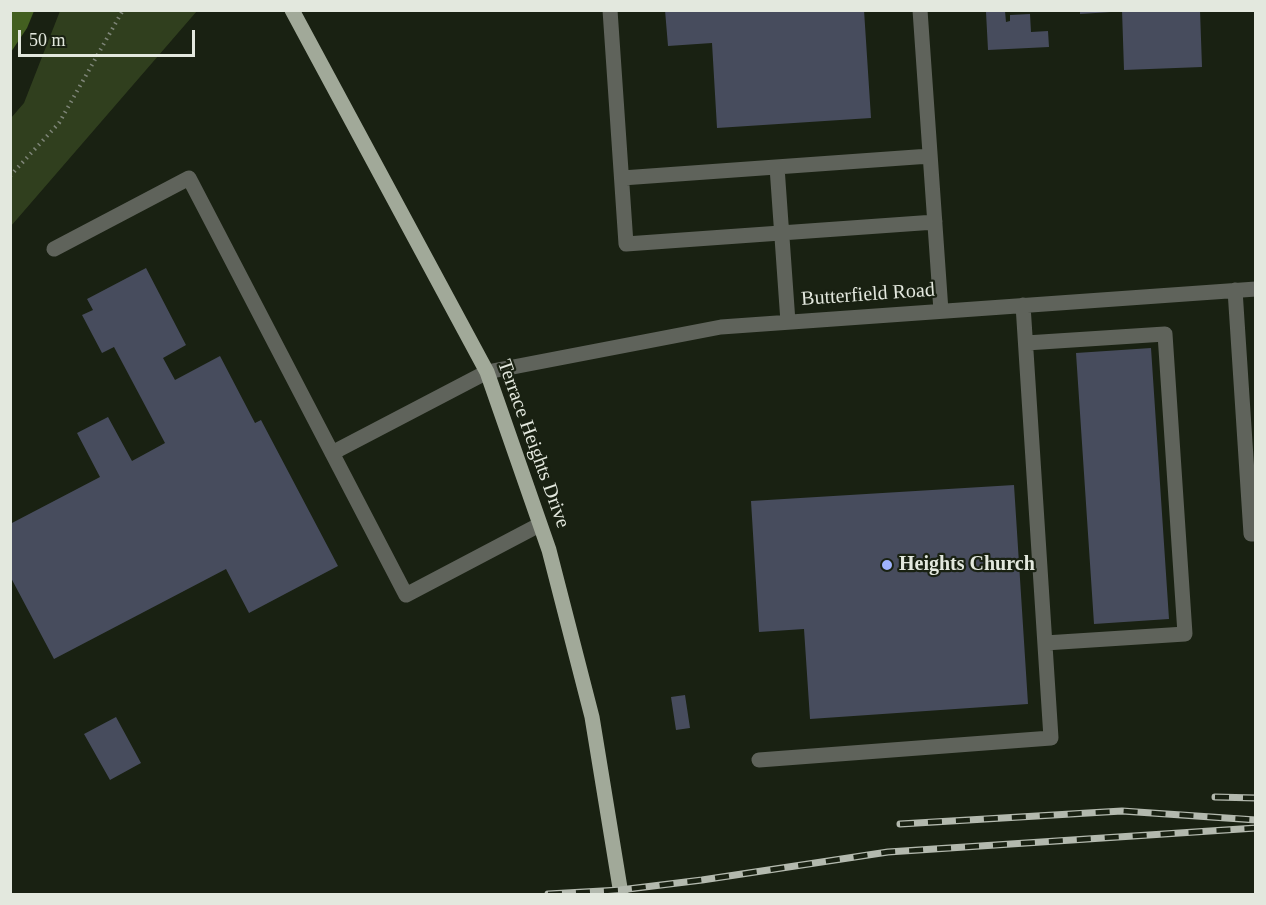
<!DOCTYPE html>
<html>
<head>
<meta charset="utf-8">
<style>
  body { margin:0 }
  #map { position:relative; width:1266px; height:905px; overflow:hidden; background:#192112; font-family:"Times New Roman",serif }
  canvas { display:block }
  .frame { position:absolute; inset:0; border:12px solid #e3e8de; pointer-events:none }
  .scale { position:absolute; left:18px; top:30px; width:177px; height:27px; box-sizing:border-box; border:3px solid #e3e8de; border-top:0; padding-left:8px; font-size:18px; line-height:21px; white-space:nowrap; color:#e3e8de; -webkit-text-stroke:4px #192112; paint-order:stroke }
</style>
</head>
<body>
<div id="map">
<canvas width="1266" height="905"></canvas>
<div class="frame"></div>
<div class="scale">50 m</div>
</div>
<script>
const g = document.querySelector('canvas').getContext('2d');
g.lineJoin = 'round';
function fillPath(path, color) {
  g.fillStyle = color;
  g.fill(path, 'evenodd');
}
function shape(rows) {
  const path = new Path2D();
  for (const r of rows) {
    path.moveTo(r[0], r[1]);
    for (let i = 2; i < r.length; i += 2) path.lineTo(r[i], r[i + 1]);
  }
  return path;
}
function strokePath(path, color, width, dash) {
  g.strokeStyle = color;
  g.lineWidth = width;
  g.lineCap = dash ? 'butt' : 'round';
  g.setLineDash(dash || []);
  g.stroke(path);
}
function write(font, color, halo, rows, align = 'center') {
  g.font = font + ' "Times New Roman",serif';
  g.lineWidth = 4.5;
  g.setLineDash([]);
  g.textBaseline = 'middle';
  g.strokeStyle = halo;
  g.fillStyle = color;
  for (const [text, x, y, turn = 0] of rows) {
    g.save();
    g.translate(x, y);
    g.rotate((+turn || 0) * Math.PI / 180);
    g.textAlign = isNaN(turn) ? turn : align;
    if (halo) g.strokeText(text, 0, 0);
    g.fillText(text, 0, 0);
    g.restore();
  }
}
fillPath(shape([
  [60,11,197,11,11,226,11,118,24,103]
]), '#303f1e');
fillPath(shape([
  [11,10,34,11,27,28,11,52]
]), '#435f20');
fillPath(shape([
  [665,10,864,10,871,118,717,128,712,43,668,46],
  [1080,10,1111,10,1111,12,1080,14],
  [1122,10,1200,10,1202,67,1124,70],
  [1005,11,1006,22,1010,21,1010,15,1030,14,1031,32,1048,31,1049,47,988,50,986,12],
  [146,268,186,345,163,358,175,380,220,356,255,423,261,420,338,566,249,613,226,569,54,659,10,576,10,524,100,477,77,433,108,417,132,461,165,443,114,347,102,353,82,315,93,310,87,299],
  [1151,348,1169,619,1094,624,1076,353],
  [1014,485,1028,704,810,719,804,629,759,632,751,501],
  [685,695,690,728,676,730,671,697],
  [116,717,141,763,110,780,84,734]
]), '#474c5d');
strokePath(shape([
  [10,176,59,123,123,10]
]), '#7e8578', 4, [1.5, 4.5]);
strokePath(shape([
  [610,10,626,244,935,222],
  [920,10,941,311],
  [777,167,788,322],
  [622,178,930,156],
  [54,249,189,178,406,595,539,525],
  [1235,290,1251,534,1256,534],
  [1026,343,1165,334,1185,634,1045,643],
  [332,453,487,372,721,327,1256,289],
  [759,760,1051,738,1023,305]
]), '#5f635b', 15);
strokePath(shape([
  [292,10,487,372,549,550,592,717,621,894]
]), '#a1a999', 15);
const rail = shape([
  [1215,797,1256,798],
  [900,824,1122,811,1256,820],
  [548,894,620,890,702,880,888,852,1256,828]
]);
strokePath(rail, '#b3b9ae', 7);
strokePath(rail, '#192112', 4.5, [14]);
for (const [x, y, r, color] of [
  [887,565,6,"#9fb3fd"]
]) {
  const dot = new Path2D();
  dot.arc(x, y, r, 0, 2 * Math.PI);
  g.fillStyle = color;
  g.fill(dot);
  strokePath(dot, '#192112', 2);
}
write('20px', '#e3e8de', '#192112', [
  ["Butterfield Road",868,295,-4],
  ["Terrace Heights Drive",533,444,70]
]);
write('bold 20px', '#e3e8de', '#192112', [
  ["Heights Church",899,565]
], 'left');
</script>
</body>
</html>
